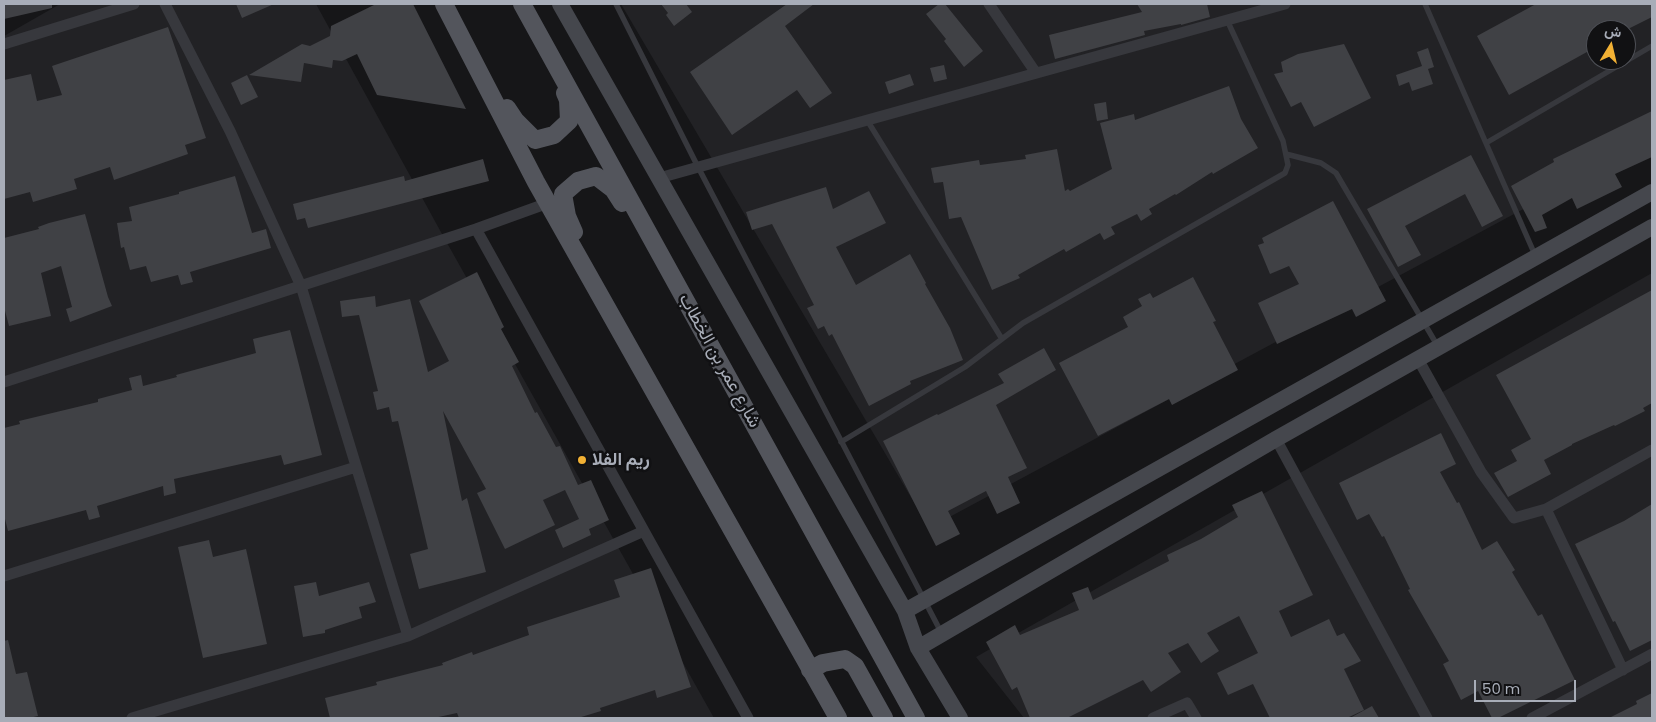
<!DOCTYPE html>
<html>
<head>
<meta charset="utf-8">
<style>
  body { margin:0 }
  #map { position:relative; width:1656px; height:722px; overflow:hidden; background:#161618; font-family:Poppins,Vazirmatn,sans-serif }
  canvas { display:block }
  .frame { position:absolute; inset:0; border:5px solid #a8adb8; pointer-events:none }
  .north { position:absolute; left:1586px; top:20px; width:50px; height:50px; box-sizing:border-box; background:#111113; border:1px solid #4d4f55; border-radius:50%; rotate:9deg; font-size:14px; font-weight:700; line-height:20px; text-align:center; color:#a8adb8 }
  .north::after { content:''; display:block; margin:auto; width:18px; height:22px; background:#f2b134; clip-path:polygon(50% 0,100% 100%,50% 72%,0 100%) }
  .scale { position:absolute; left:1474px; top:680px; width:102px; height:22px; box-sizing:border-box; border:2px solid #a8adb8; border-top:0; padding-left:6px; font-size:15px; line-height:18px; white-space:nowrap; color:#a8adb8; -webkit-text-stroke:4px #111113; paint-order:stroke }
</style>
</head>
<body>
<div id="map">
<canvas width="1656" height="722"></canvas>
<div class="frame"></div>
<div class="north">ش</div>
<div class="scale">50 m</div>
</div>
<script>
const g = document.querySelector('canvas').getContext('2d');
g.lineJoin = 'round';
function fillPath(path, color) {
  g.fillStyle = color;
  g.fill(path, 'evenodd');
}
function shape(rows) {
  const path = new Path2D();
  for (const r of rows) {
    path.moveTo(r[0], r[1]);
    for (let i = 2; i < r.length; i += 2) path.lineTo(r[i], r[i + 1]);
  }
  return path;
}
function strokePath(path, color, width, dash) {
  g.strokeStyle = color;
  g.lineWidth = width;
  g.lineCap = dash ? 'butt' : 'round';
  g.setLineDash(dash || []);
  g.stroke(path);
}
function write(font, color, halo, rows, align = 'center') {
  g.font = font + ' Poppins,Vazirmatn,sans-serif';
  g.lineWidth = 5;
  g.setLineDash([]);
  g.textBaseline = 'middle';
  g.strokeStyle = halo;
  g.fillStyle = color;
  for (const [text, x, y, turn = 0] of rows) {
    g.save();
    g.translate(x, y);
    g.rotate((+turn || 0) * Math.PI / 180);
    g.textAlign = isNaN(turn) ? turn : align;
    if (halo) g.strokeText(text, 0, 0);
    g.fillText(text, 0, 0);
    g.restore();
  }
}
fillPath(shape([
  [60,4,316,4,442,234,714,718,4,718,4,36],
  [621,4,1652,4,1652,140,929,528],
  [1596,30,1626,30,1626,60,1596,60],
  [1652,273,1652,718,1024,718,976,657]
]), '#222225');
fillPath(shape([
  [4,4,52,4,52,8,4,19],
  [236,4,274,4,242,18],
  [376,4,413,4,466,109,377,95,357,54,342,61,333,60,332,68,304,63,301,82,249,75,302,44,310,46,330,36,331,26],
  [661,4,686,4,692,12,674,26,666,15,668,13],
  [787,4,814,4,785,26,832,93,810,108,797,90,732,135,690,72],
  [939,4,945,4,983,51,964,67,944,41,946,39,926,14],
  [1137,4,1207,4,1210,17,1181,25,1181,24,1144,31,1145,35,1055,59,1049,35,1142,12],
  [1536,4,1652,4,1652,17,1626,30,1596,30,1596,47,1509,95,1477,36],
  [168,27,206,138,185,145,188,154,114,180,110,167,74,179,77,189,33,202,30,192,4,199,4,80,31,74,37,101,62,95,52,66],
  [1344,44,1371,98,1314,127,1301,102,1291,107,1274,74,1283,72,1281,62,1298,54],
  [1428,48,1434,67,1428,69,1433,84,1412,91,1409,82,1399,86,1396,75,1422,66,1417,52],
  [944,65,947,79,934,82,930,68],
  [910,74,914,85,889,94,885,82],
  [247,75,258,97,241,105,231,83],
  [1229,86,1241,119,1258,148,1213,174,1212,172,1176,195,1175,194,1149,209,1152,214,1141,221,1137,214,1111,227,1115,234,1104,240,1100,233,1066,252,1064,249,1018,275,1020,278,992,290,961,217,949,219,943,182,934,183,931,168,979,160,980,165,1026,159,1025,155,1057,149,1065,191,1068,189,1070,191,1112,169,1100,123,1134,114,1135,120],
  [1106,102,1108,119,1097,121,1094,104],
  [1652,111,1652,157,1615,174,1622,187,1577,209,1572,198,1542,215,1547,228,1535,232,1511,186,1554,162,1553,159],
  [1471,155,1503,216,1482,227,1465,194,1405,226,1421,255,1398,267,1367,209],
  [483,159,489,181,308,228,305,218,297,220,293,204,404,176,405,181],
  [235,176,252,233,266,229,271,248,190,272,193,282,181,285,178,275,151,282,146,266,130,270,124,247,121,248,117,223,132,221,129,207,179,194,179,192],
  [826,187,833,209,869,191,886,223,836,247,856,285,910,254,926,283,925,284,950,328,963,360,910,381,911,384,869,406,832,334,829,336,824,326,818,329,807,308,814,305,772,224,752,230,746,212],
  [1333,201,1386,301,1356,317,1352,309,1277,344,1258,303,1299,284,1289,266,1270,274,1258,245,1264,243,1262,238],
  [85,214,108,297,112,306,70,322,66,309,72,307,61,266,41,273,51,316,9,326,4,307,4,238,39,229,38,227,49,223],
  [477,272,504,327,501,329,519,362,512,366,535,413,537,412,556,447,560,446,578,485,591,480,609,520,589,529,591,535,563,548,555,530,579,519,565,490,543,500,555,525,505,549,477,493,486,489,443,411,462,501,467,498,486,572,419,589,410,554,428,549,398,421,392,422,389,407,377,410,373,392,378,391,359,315,342,317,340,301,375,296,376,307,410,299,428,372,449,361,419,301],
  [1193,277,1216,321,1213,322,1238,370,1172,405,1169,399,1098,436,1059,363,1128,327,1123,317,1142,306,1138,299,1150,293,1153,298],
  [1652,290,1652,403,1643,408,1645,411,1615,426,1614,425,1572,444,1572,445,1544,460,1551,474,1508,497,1494,473,1517,461,1511,450,1531,439,1496,375],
  [290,330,322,455,284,465,281,455,174,479,176,493,164,496,163,486,97,506,100,517,89,520,86,510,8,531,4,515,4,428,20,424,19,421,98,402,98,399,132,390,129,378,141,375,143,386,177,377,176,375,256,353,253,339],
  [1044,348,1056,370,996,405,1027,468,1008,477,1020,503,997,514,986,491,948,511,960,534,936,546,883,441,937,414,938,415,1004,383,998,374],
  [1441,433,1456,464,1440,472,1457,503,1459,502,1482,550,1497,541,1515,570,1512,572,1538,616,1542,614,1575,680,1498,718,1492,718,1478,691,1461,700,1443,664,1449,661,1408,590,1410,589,1384,536,1382,537,1369,514,1357,520,1339,483],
  [1262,491,1313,595,1279,611,1291,637,1329,619,1337,636,1344,633,1361,661,1344,669,1364,710,1347,718,1270,718,1253,684,1228,695,1217,673,1258,653,1239,616,1207,633,1219,651,1201,663,1188,643,1168,653,1181,672,1151,692,1143,680,1067,718,1030,718,1017,687,1012,690,986,642,1015,625,1020,635,1079,610,1072,593,1088,587,1093,600,1169,561,1167,555,1201,539,1238,517,1232,505],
  [1652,504,1652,640,1630,651,1615,621,1613,622,1575,544,1624,521],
  [209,540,213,557,246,549,267,644,203,658,178,547],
  [651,568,691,687,657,698,655,690,600,708,601,711,578,718,459,718,457,713,434,718,330,718,325,698,377,685,376,682,443,665,442,663,472,652,473,655,529,635,527,627,620,597,614,580],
  [316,582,319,596,369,582,376,602,359,607,362,618,325,630,325,633,303,637,294,586],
  [8,640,16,674,27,672,38,716,29,718,4,718,4,641],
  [1652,693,1652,718,1609,718,1637,704,1636,701],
  [1372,706,1379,718,1350,718]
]), '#404145');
strokePath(shape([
  [616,4,698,167,941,632],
  [1425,4,1535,255],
  [867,120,1002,339],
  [1486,143,1652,46],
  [1286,154,1321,163,1336,173,1437,345],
  [841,442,965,367,1023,323,1285,173,1288,165,1283,141,1227,20]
]), '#37383d', 5.5);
strokePath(shape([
  [165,4,230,131,301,286,408,636],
  [989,4,1036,73],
  [4,44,134,4],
  [659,178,1285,4],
  [476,229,748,718],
  [1418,359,1481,472,1514,518,1546,509],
  [4,382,476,229,548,203],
  [1276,439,1427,718],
  [4,576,356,467],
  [1623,670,1546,509,1652,450],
  [132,718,408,636,644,531],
  [1153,718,1187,703,1196,718],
  [1532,718,1652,654]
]), '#37383d', 11);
strokePath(shape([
  [560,4,905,611,918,648,960,718],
  [905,611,1652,192],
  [918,648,1276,439,1652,227]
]), '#45474d', 16);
strokePath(shape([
  [444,4,536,182,838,718],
  [522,4,916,718],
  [507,108,515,120,535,140,554,135,569,121,568,100,565,93],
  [574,232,567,216,563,194,578,181,596,176,613,189,622,203],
  [810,670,823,663,845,659,855,666,884,718]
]), '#53555c', 18);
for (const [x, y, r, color] of [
  [582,460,5,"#f2b134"]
]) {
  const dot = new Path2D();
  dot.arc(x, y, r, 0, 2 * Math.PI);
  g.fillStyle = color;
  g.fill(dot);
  strokePath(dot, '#111113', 2);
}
write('18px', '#a8adb8', '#111113', [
  ["شارع عمر بن الخطاب",719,361,61]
]);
write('bold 18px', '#a8adb8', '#111113', [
  ["ريم الفلا",592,460]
], 'left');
</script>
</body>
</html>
